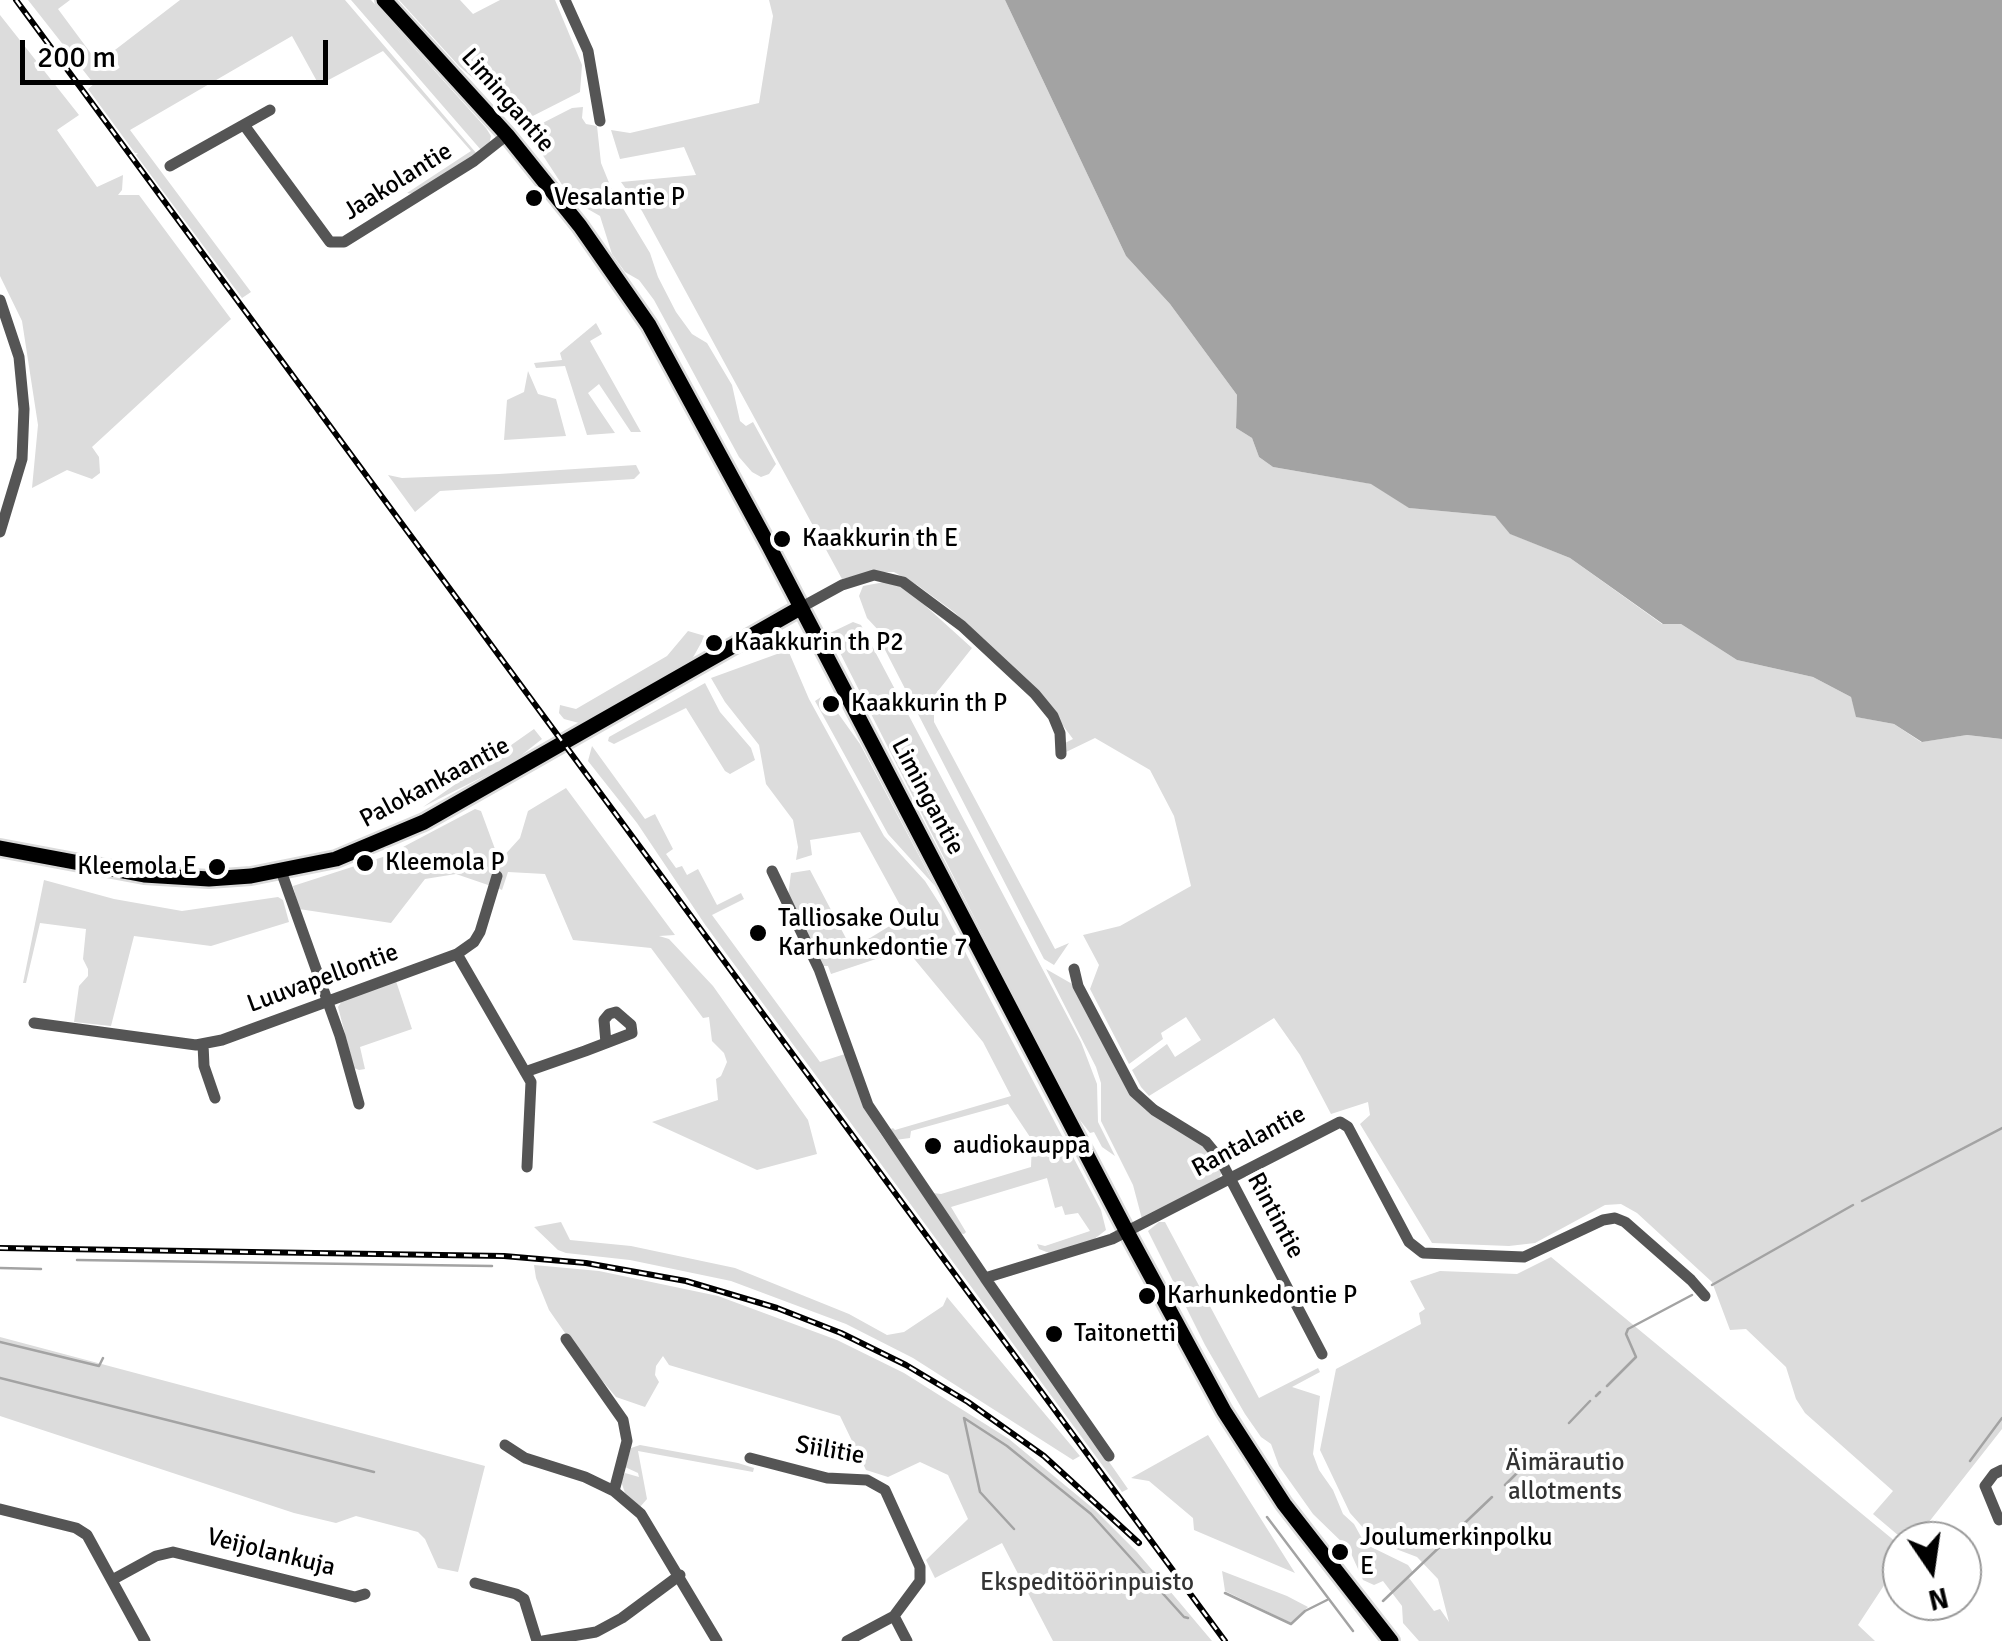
<!DOCTYPE html>
<html>
<head>
<meta charset="utf-8">
<style>
  body { margin:0 }
  #map { position:relative; width:2002px; height:1641px; overflow:hidden; background:#fff; font-family:Signika,sans-serif }
  canvas { display:block }
  .north { position:absolute; left:1882px; top:1521px; width:100px; height:100px; box-sizing:border-box; background:#fff; border:2px solid #999; border-radius:50%; rotate:167deg; font-size:28px; font-weight:700; line-height:40px; text-align:center; color:#000 }
  .north::after { content:''; display:block; margin:auto; width:35px; height:45px; background:#000; clip-path:polygon(50% 0,100% 100%,50% 72%,0 100%) }
  .scale { position:absolute; left:20px; top:40px; width:308px; height:45px; box-sizing:border-box; border:5px solid #000; border-top:0; padding-left:12px; font-size:30px; line-height:35px; white-space:nowrap; color:#000; -webkit-text-stroke:8px #fff; paint-order:stroke }
</style>
</head>
<body>
<div id="map">
<canvas width="2002" height="1641"></canvas>
<div class="north">N</div>
<div class="scale">200 m</div>
</div>
<script>
const g = document.querySelector('canvas').getContext('2d');
g.lineJoin = 'round';
function fillPath(path, color) {
  g.fillStyle = color;
  g.fill(path, 'evenodd');
}
function shape(rows) {
  const path = new Path2D();
  for (const r of rows) {
    path.moveTo(r[0], r[1]);
    for (let i = 2; i < r.length; i += 2) path.lineTo(r[i], r[i + 1]);
  }
  return path;
}
function strokePath(path, color, width, dash) {
  g.strokeStyle = color;
  g.lineWidth = width;
  g.lineCap = dash ? 'butt' : 'round';
  g.setLineDash(dash || []);
  g.stroke(path);
}
function write(font, color, halo, rows, align = 'center') {
  g.font = font + ' Signika,sans-serif';
  g.lineWidth = 8;
  g.setLineDash([]);
  g.textBaseline = 'middle';
  g.strokeStyle = halo;
  g.fillStyle = color;
  for (const [text, x, y, turn = 0] of rows) {
    g.save();
    g.translate(x, y);
    g.rotate((+turn || 0) * Math.PI / 180);
    g.textAlign = isNaN(turn) ? turn : align;
    if (halo) g.strokeText(text, 0, 0);
    g.fillText(text, 0, 0);
    g.restore();
  }
}
fillPath(shape([
  [28,0,70,0,58,9,98,63,180,0,345,0,477,154,413,194,407,193,471,151,383,51,319,85,292,36,130,130,251,292,242,298,136,155,138,153,135,153,88,89,94,84],
  [351,0,371,0,486,128,491,136,489,145,481,150],
  [399,0,460,0,473,14,500,0,555,0,582,65,580,92,519,123,510,120,496,98,459,66],
  [769,0,1005,0,1126,256,1170,304,1237,395,1236,428,1252,438,1259,457,1273,467,1372,484,1410,508,1495,516,1511,534,1570,558,1662,624,1681,624,1737,660,1813,677,1851,697,1857,717,1894,724,1921,742,1967,735,2002,739,2002,1429,1914,1541,1905,1541,1873,1514,1893,1491,1805,1413,1796,1399,1786,1367,1746,1329,1730,1330,1712,1282,1637,1213,1621,1204,1605,1205,1535,1243,1509,1246,1432,1243,1360,1124,1370,1115,1368,1102,1331,1114,1300,1055,1274,1018,1149,1096,1141,1087,1132,1070,1167,1044,1175,1057,1201,1040,1186,1017,1161,1033,1163,1039,1129,1064,1090,989,1099,965,1083,935,1120,926,1191,886,1174,816,1150,770,1095,738,1064,753,1065,743,1073,739,1038,692,954,612,917,585,894,572,873,572,842,579,642,211,621,182,696,175,684,147,620,159,611,130,630,133,759,103,773,16],
  [0,15,79,115,57,130,97,187,123,175,122,190,118,195,139,195,231,319,92,447,99,457,100,473,92,479,67,470,32,488,38,425,22,321,0,276],
  [583,107,582,118,586,124,597,126,601,163,612,190,650,253,658,277,676,312,692,334,707,343,732,385,740,421,746,426,753,422,776,464,769,474,761,477,752,472,739,457,654,300,639,280,625,272,612,254,600,216,572,200,527,131,572,108],
  [596,323,602,334,590,341,641,432,631,432,599,384,588,393,615,433,587,435,565,366,536,368,534,363,562,360,560,353],
  [528,371,538,394,556,399,566,436,504,440,507,400,524,392],
  [636,465,640,473,634,479,440,491,415,512,388,475,402,478,499,474],
  [890,581,909,591,972,648,934,696,934,722,1055,949,1069,943,1054,965,1044,959,882,644,880,632,867,618,859,596,863,586],
  [853,622,861,625,1081,1042,1097,1084,1098,1122,1115,1156,1102,1147,1094,1132,1090,1133,1072,1110,830,633],
  [688,631,705,636,691,661,579,723,564,719,559,713,560,705,576,709,667,656],
  [788,650,809,699,884,836,925,881,941,906,1101,1210,1106,1230,1093,1240,1049,1253,1039,1249,1037,1244,1045,1246,1090,1231,1078,1213,1065,1215,1062,1206,1055,1208,1047,1178,951,1207,966,1232,964,1234,959,1233,933,1193,941,1194,1031,1167,1032,1140,1008,1104,911,1131,910,1138,895,1140,891,1129,893,1128,895,1130,1011,1096,983,1042,906,949,831,974,828,966,823,966,788,896,791,873,810,870,849,944,870,938,906,916,860,832,810,840,812,855,796,860,798,847,793,820,766,784,759,745,725,702,711,678],
  [705,683,720,712,751,748,755,760,730,774,725,771,686,708,614,744,608,741,609,737],
  [824,695,831,710,835,709,860,744,935,886,888,834,815,701],
  [534,729,542,739,514,761,423,807],
  [592,746,645,819,655,814,673,849,666,854,676,868,682,866,687,875,698,869,717,905,741,893,744,899,712,915,820,1062,845,1054,864,1107,880,1133,1128,1489,1122,1492,706,926,637,823,588,761],
  [566,788,675,935,659,936,669,939,713,986,808,1120,817,1154,757,1170,652,1122,718,1100,716,1079,721,1076,727,1062,724,1053,712,1041,709,1017,703,1018,651,948,573,940,545,874,508,872,502,890,496,887,501,859,520,838,528,811],
  [475,809,481,811,495,849,496,866,491,886,456,874,425,879,391,923,299,909,293,886,386,856],
  [44,880,114,899,182,911,278,897,283,900,289,922,211,946,134,936,111,1026,74,1022,79,986,88,976,88,969,83,959,86,929,40,923,26,983,23,983],
  [1046,969,1074,985,1131,1093,1204,1145,1222,1172,1218,1180,1142,1219,1133,1185,1101,1121,1101,1083,1096,1067],
  [396,981,412,1029,360,1047,365,1069,359,1070,354,1068,338,1007,342,1001],
  [561,1222,570,1240,631,1246,735,1268,849,1314,887,1335,904,1332,943,1306,947,1297,1080,1456,1073,1460,913,1358,846,1324,731,1281,630,1260,566,1253,558,1250,534,1227],
  [1159,1222,1165,1222,1259,1398,1318,1368,1320,1372,1292,1387,1320,1396,1313,1454,1319,1470,1333,1490,1343,1514,1354,1524,1365,1544,1408,1565,1413,1572,1409,1578,1434,1611,1440,1609,1449,1622,1438,1579,1417,1557,1375,1541,1350,1513,1320,1450,1336,1369,1421,1324,1419,1313,1425,1309,1410,1281,1440,1271,1517,1274,1551,1257,1902,1547,1902,1558,1858,1625,1875,1641,1419,1641,1403,1623,1402,1606,1383,1581,1374,1585,1363,1580,1349,1549,1313,1514,1279,1466,1271,1444,1261,1437,1245,1414,1205,1345,1148,1231],
  [534,1265,599,1271,718,1296,837,1340,904,1373,1009,1439,1095,1510,1137,1552,1212,1641,1053,1641,1002,1543,935,1578,926,1560,968,1519,948,1475,920,1462,888,1477,866,1470,840,1416,669,1365,663,1356,656,1366,655,1375,659,1382,645,1407,616,1397,579,1353,549,1310,536,1278],
  [0,1337,485,1466,458,1572,438,1568,425,1539,418,1532,356,1516,336,1523,294,1513,0,1416],
  [1208,1435,1295,1573,1194,1530,1193,1518,1149,1481,1131,1478],
  [640,1445,738,1463,754,1468,753,1472,638,1451,647,1499,640,1507,625,1493,621,1481,625,1473,639,1477,638,1473,625,1467,631,1448],
  [1222,1571,1287,1596,1308,1607,1291,1623,1225,1591]
]), '#dcdcdc');
fillPath(shape([
  [1005,0,2002,0,2002,739,1967,735,1922,742,1894,724,1856,717,1851,697,1813,677,1737,660,1681,624,1663,624,1570,558,1510,534,1495,516,1409,508,1371,484,1273,467,1259,457,1252,438,1236,428,1237,395,1170,304,1126,256]
]), '#a3a3a3');
strokePath(shape([
  [1862,1201,2002,1128],
  [77,1260,492,1266],
  [0,1268,41,1269],
  [1712,1285,1853,1205],
  [0,1342,99,1366,103,1358],
  [0,1378,374,1472],
  [1607,1386,1636,1357,1626,1334,1628,1329,1692,1295],
  [1596,1396,1600,1392],
  [1569,1423,1590,1401],
  [1970,1461,2002,1418],
  [1505,1485,1532,1458],
  [1267,1517,1353,1631],
  [1014,1529,980,1492,964,1418,1007,1446,1091,1514,1184,1617,1188,1618],
  [1225,1593,1291,1624,1305,1611,1327,1600],
  [1383,1601,1492,1497]
]), '#a3a3a3', 2.5);
const major = shape([
  [384,0,507,135,580,226,649,325,769,546,1127,1232,1224,1411,1284,1504,1391,1641],
  [0,848,144,875,209,879,251,876,336,859,424,822,800,608]
]);
strokePath(major, '#dbdbdb', 20);
strokePath(shape([
  [565,0,588,51,600,121],
  [244,125,330,242,344,242,474,161,507,135],
  [170,166,270,110],
  [0,300,19,357,24,409,22,459,0,532],
  [800,608,842,585,874,575,903,582,962,626,1035,694,1053,716,1060,733,1061,754],
  [281,871,340,1036,359,1104],
  [772,871,819,969,868,1105,985,1278,1112,1239,1340,1122,1348,1127,1409,1242,1423,1253,1524,1257,1603,1220,1615,1218,1625,1222,1691,1280,1705,1296],
  [457,954,531,1082,527,1167],
  [1074,969,1078,986,1134,1092,1154,1110,1206,1142,1220,1159,1322,1354],
  [34,1023,196,1045,222,1040,457,954,474,942,480,932,497,876],
  [203,1044,204,1066,215,1098],
  [525,1072,585,1051,606,1043,632,1033,631,1025,616,1012,609,1014,604,1020,606,1043],
  [985,1278,1109,1456],
  [566,1339,623,1420,627,1441,614,1491],
  [505,1445,525,1458,585,1477,614,1491,641,1514,717,1641],
  [750,1458,827,1478,867,1480,885,1490,920,1567,920,1581,894,1616,847,1641],
  [0,1509,76,1528,87,1535,145,1641],
  [1999,1520,1985,1486,1994,1474,2002,1470],
  [112,1580,156,1556,173,1552,355,1597,365,1594],
  [475,1583,516,1594,524,1599,537,1641],
  [894,1616,907,1641],
  [543,1641,596,1632,622,1618,680,1575]
]), '#555', 11);
strokePath(major, '#000', 15);
const rail = shape([
  [16,0,1225,1641],
  [0,1248,504,1256,586,1263,686,1281,777,1308,841,1333,906,1365,968,1402,1044,1456,1139,1543]
]);
strokePath(rail, '#000', 6);
strokePath(rail, '#fff', 2.5, [8]);
for (const [x, y, r, color] of [
  [534,198,10,"#000"],
  [782,539,10,"#000"],
  [714,643,10,"#000"],
  [831,704,10,"#000"],
  [365,863,10,"#000"],
  [217,867,10,"#000"],
  [758,933,10,"#000"],
  [933,1146,10,"#000"],
  [1147,1296,10,"#000"],
  [1054,1334,10,"#000"],
  [1340,1552,10,"#000"]
]) {
  const dot = new Path2D();
  dot.arc(x, y, r, 0, 2 * Math.PI);
  g.fillStyle = color;
  g.fill(dot);
  strokePath(dot, '#fff', 4);
}
write('25px', '#000', '#fff', [
  ["Limingantie",507,101,49],
  ["Jaakolantie",398,182,-32],
  ["Palokankaantie",435,783,-28],
  ["Limingantie",927,797,62],
  ["Luuvapellontie",323,979,-20],
  ["Rantalantie",1249,1142,-28],
  ["Rintintie",1275,1216,62],
  ["Siilitie",830,1451,10],
  ["Veijolankuja",271,1553,14]
]);
write('25px', '#000', '#fff', [
  ["Vesalantie P",554,198],
  ["Kaakkurin th E",802,539],
  ["Kaakkurin th P2",734,643],
  ["Kaakkurin th P",851,704],
  ["Kleemola P",385,863],
  ["Kleemola E",197,867,"right"],
  ["Talliosake Oulu",778,919],
  ["Karhunkedontie 7",778,948],
  ["audiokauppa",953,1146],
  ["Karhunkedontie P",1167,1296],
  ["Taitonetti",1074,1334],
  ["Joulumerkinpolku",1360,1538],
  ["E",1360,1567]
], 'left');
write('25px', '#333', '#fff', [
  ["Äimärautio",1565,1463],
  ["allotments",1565,1492],
  ["Ekspeditöörinpuisto",1087,1583]
]);
</script>
</body>
</html>
